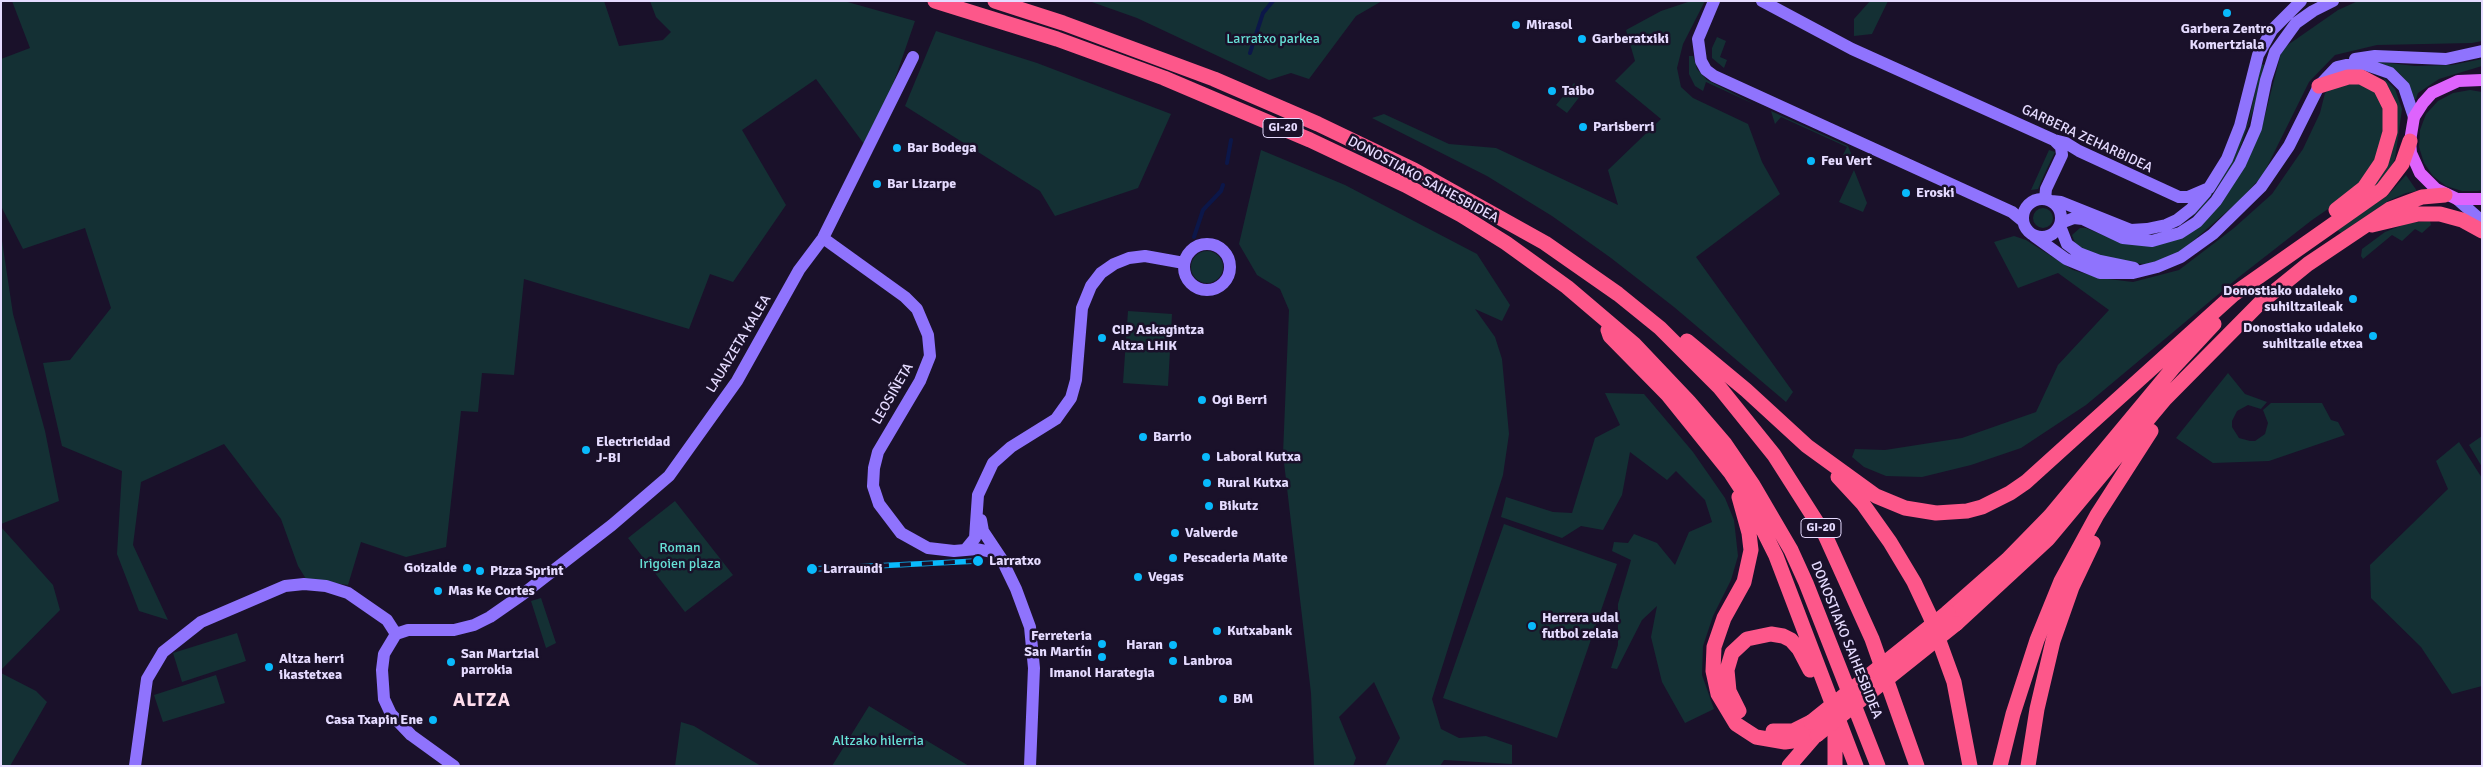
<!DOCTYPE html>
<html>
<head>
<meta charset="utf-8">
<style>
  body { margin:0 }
  #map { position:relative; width:2483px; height:767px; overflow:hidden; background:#1a112a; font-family:Signika,sans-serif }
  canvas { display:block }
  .frame { position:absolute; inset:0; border:2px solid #e5dbff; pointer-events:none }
</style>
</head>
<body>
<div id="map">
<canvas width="2483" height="767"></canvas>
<div class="frame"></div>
</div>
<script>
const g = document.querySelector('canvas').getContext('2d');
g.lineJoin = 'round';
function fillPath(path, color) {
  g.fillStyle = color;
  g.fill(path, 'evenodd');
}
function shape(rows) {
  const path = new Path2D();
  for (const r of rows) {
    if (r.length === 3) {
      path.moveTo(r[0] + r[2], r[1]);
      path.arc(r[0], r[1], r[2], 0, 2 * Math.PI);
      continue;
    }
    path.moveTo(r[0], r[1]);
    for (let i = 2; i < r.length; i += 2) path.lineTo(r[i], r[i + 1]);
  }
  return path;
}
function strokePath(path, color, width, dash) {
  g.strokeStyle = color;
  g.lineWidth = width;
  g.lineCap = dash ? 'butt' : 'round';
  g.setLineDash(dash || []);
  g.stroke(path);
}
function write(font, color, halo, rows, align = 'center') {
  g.font = font + ' Signika,sans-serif';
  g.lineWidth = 5;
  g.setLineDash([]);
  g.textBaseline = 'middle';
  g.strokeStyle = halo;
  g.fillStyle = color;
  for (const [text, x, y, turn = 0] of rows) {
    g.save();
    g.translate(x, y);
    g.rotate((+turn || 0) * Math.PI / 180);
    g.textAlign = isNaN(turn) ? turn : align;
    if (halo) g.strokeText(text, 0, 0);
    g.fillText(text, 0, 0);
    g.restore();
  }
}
fillPath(shape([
  [12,1,604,1,619,46,663,40,671,32,656,17,650,1,844,1,915,21,889,96,864,144,816,79,742,130,786,205,733,282,710,274,689,329,524,279,514,375,482,373,478,412,461,411,446,547,406,557,361,542,348,585,306,579,298,566,281,519,224,444,141,482,133,545,168,620,139,611,117,554,122,471,62,446,43,363,70,360,111,308,85,228,23,249,1,206,1,59,30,48],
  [1089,1,1382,1,1356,16,1309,79,1291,73,1269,80,1137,18],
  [1691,1,1705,1,1683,44,1677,68,1681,87,1693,98,1748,124,1762,162,1780,194,1696,257,1793,392,1786,402,1674,307,1611,258,1552,216,1487,176,1372,118,1384,114,1449,144,1496,148,1618,205,1608,170,1661,119,1615,81,1635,61,1626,30,1661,11],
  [1870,1,1888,1,1872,34,1854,36,1854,19],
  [2358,1,2482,1,2482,41,2472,43,2377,45,2335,55,2309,82,2263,175,2239,201,2178,254,2147,264,2121,263,2077,249,2072,235,2080,228,2086,228,2105,236,2162,242,2201,216,2262,127,2282,49,2338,10],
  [936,31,1037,63,1171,114,1138,188,1055,216,1040,191,905,106],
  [1717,37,1726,41,1720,57,1727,60,1724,68,1712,58,1712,48],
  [1689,56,1693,56,1697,69,1707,80,1756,105,1706,82,1703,91,1695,86,1689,74],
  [2482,59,2482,66,2439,79,2418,93,2416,99,2413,99,2406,81,2400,74,2390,67,2371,61,2415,66,2452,65],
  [2261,64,2264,65,2255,105,2235,162,2204,206,2193,216,2166,227,2230,165,2249,120],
  [2383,77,2395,89,2402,109,2395,159,2388,173,2375,187,2372,186,2395,101],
  [2343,80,2371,84,2386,105,2381,146,2369,173,2350,194,2312,220,2239,277,2086,405,2021,448,1971,465,1922,477,1886,476,1864,467,1852,457,1855,449,1885,450,1962,438,2036,412,2058,365,2109,310,2058,273,2018,288,1994,242,2014,236,2026,240,2073,270,2100,278,2133,282,2179,270,2234,228,2272,194,2303,149,2320,113,2325,93],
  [1574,83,1584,91,1567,113,1556,105],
  [2470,90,2482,92,2482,190,2478,191,2462,191,2446,186,2433,176,2424,163,2419,147,2420,130,2426,114,2438,101,2453,93],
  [1771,111,1848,146,1853,158,1843,155,1847,147,1781,117,1775,124],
  [1261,150,1345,185,1477,254,1510,305,1502,321,1475,309,1495,337,1502,359,1509,434,1503,475,1432,699,1441,729,1459,738,1486,736,1512,745,1512,764,1444,760,1440,766,1385,766,1400,738,1374,682,1339,717,1356,758,1353,766,1314,766,1311,693,1283,454,1289,310,1280,289,1257,275,1239,244],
  [2049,150,2055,152,2044,175,2038,189,2031,190],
  [1854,170,1867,203,1863,212,1839,202],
  [2406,175,2417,191,2406,193,2388,201,2341,233,2336,229,2387,196],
  [2043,218,10],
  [2430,221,2431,225,2422,233,2415,229,2402,241,2392,235,2363,259,2361,256,2362,249,2385,232,2408,223],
  [1,234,13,314,45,431,59,501,1,524],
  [1207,267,16],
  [1128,311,1172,314,1168,386,1123,383],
  [2228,373,2245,394,2267,402,2261,409,2248,405,2237,411,2232,421,2232,427,2239,438,2250,441,2255,441,2265,434,2268,423,2263,410,2271,403,2322,403,2331,420,2338,422,2345,435,2269,461,2213,463,2176,438],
  [1605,393,1644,394,1693,452,1725,498,1734,520,1738,556,1731,580,1713,616,1703,646,1702,675,1714,709,1685,723,1662,682,1651,637,1657,606,1642,620,1617,669,1611,668,1618,645,1618,604,1631,560,1612,551,1614,542,1628,543,1634,534,1657,543,1675,565,1689,532,1712,522,1705,500,1676,471,1667,480,1630,452,1622,495,1603,530,1581,526,1562,538,1501,517,1506,497,1553,512,1572,513,1595,438,1620,425],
  [2482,436,2482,467,2469,445],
  [2459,442,2482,478,2482,686,2452,694,2421,647,2371,598,2370,565,2448,489,2436,461],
  [675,501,733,575,685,612,628,538],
  [1504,524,1617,564,1557,738,1443,698],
  [1,527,53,585,60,610,1,670],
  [541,598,556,643,546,648,531,601],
  [237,633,246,661,182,682,173,653],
  [1,673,36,691,47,702,10,766,1,766],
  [216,675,225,703,163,722,154,695],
  [869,706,969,766,832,766],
  [681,722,694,726,761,766,675,766]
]), '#143034');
strokePath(shape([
  [1250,53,1263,13,1273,1],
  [1227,163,1231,140],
  [1194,237,1203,210,1221,191,1223,185]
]), '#0c1749', 4);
strokePath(shape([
  [1714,1,1698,39,1701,61,1706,70,1714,76,2012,212,2023,221],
  [1762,1,1852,49,2054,140,2066,143,2079,151,2179,197,2188,197,2209,188,2227,159,2240,126,2258,55,2272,30,2301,1],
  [2355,59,2375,56,2446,59,2482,51],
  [2042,218,19],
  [2045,199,2046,189,2062,155,2061,147,2054,140],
  [2457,199,2482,221],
  [2051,201,2061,202,2131,230,2147,229,2166,225,2177,220,2191,209,2206,192],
  [2061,223,2074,218,2083,219,2123,238,2152,241,2180,233,2197,222,2216,201,2240,164,2256,128,2266,80,2275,52,2296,23,2313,11,2333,1],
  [2060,226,2067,244,2079,253,2100,261,2134,268],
  [2034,236,2066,259,2100,273,2133,273,2157,267,2181,257,2213,234,2261,187,2289,146,2319,86,2337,67,2346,65,2364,64,2390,73,2404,87,2414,117],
  [823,238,905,297,917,309,928,335,930,356,920,381,878,452,874,468,873,486,879,504,901,533,928,548,954,551,977,549,996,553],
  [1207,267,23],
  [981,520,983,531,1001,558,1016,589,1030,627,1034,668,1030,766],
  [966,549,975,538,978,495,993,463,1011,447,1056,419,1071,398,1076,380,1082,308,1091,286,1101,273,1114,264,1129,258,1145,256,1184,263],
  [396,634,408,630,454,630,474,625,490,617,523,594,612,525,669,476,737,381,799,270,823,238,913,57],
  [396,634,384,654,382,670,384,699,391,714,411,735,454,766],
  [135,766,147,679,163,652,201,622,285,586,304,584,326,586,348,593,387,620,396,634]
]), '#8f73fd', 12);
strokePath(shape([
  [2482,80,2458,81,2432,93,2423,103,2414,117,2410,141,2411,153,2420,173,2436,189,2457,199,2482,199]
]), '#de63fd', 12);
strokePath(shape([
  [935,1,1057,39,1164,78,1310,140,1405,185,1461,215,1506,243,1567,287,1634,344,1689,402,1725,444,1753,485,1791,550,1806,583,1878,766],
  [995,1,1063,23,1214,79,1318,124,1414,170,1545,243,1618,294,1660,328,1720,388,1774,455,1825,535,1872,639,1917,766],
  [2319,86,2348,77,2361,77,2380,87,2390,107,2390,132,2381,163,2364,188,2336,210],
  [2372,225,2418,214,2440,214,2462,220,2482,231],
  [1608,330,1610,336,1668,395,1730,472,1747,498,1776,556,1856,766],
  [1687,341,1746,390,1807,446,1876,496,1905,508,1936,513,1967,511,1982,507,2010,493,2026,482,2234,294,2382,190,2402,164,2410,141],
  [1838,477,1863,504,1890,542,1914,582,1930,616,1954,682,1970,766],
  [1739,497,1749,533,1751,550,1744,582,1724,618,1714,647,1713,671,1718,694,1736,724,1756,737,1785,742,1807,739,1817,735],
  [1948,612,2007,560,2050,516,2173,368,2214,324],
  [1956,624,2048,539,2165,399,2260,303,2308,264,2390,209,2422,197,2445,195],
  [1739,711,1729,691,1727,670,1732,653,1747,639,1771,634,1783,636,1791,640,1799,649,1810,670],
  [1773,731,1793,731,1811,722],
  [1835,735,1835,766],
  [1789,766,1814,737],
  [2000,766,2013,714,2037,640,2061,581,2097,515,2151,431],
  [2028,766,2037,709,2053,641,2072,587,2093,543]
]), '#fd578a', 15);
const rail = shape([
  [812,569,978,561]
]);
strokePath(rail, '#09bafc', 5.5);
strokePath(rail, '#1a112a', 4, [11]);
strokePath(shape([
  [1811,722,1948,612],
  [1817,735,1956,624]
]), '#fd578a', 15);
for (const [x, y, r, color] of [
  [2227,13,5,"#09bafc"],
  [1516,25,5,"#09bafc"],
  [1582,39,5,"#09bafc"],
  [1552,91,5,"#09bafc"],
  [1583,127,5,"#09bafc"],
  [897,148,5,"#09bafc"],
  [1811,161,5,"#09bafc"],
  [877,184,5,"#09bafc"],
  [1906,193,5,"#09bafc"],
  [2353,299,5,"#09bafc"],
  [2373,336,5,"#09bafc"],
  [1102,338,5,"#09bafc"],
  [1202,400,5,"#09bafc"],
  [1143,437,5,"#09bafc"],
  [586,450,5,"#09bafc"],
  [1206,457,5,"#09bafc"],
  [1207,483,5,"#09bafc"],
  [1209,506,5,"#09bafc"],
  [1175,533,5,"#09bafc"],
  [1173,558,5,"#09bafc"],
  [978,561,6,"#09bafc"],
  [467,568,5,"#09bafc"],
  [812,569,6,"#09bafc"],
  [480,571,5,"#09bafc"],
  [1138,577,5,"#09bafc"],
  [438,591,5,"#09bafc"],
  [1532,626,5,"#09bafc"],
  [1217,631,5,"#09bafc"],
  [1102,644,5,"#09bafc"],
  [1173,645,5,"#09bafc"],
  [1102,657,5,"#09bafc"],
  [1173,661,5,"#09bafc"],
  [451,662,5,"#09bafc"],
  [269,667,5,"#09bafc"],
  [1223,699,5,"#09bafc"],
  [433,720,5,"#09bafc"]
]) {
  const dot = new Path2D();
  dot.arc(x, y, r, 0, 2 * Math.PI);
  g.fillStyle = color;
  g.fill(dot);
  strokePath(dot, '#1a112a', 2);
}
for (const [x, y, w] of [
  [1283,128,40],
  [1821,528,40]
]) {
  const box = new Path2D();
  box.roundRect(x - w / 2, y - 9.5, w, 19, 4);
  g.fillStyle = '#1a112a';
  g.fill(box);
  strokePath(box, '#e5dbff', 1);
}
write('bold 12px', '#e5dbff', null, [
  ["GI-20",1283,128],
  ["GI-20",1821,528]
]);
write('bold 14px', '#e5dbff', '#1a112a', [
  ["Mirasol",1526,25],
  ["Garbera Zentro",2227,29,"center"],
  ["Komertziala",2227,45,"center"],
  ["Garberatxiki",1592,39],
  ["Taibo",1562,91],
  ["Parisberri",1593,127],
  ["Bar Bodega",907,148],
  ["Feu Vert",1821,161],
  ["Bar Lizarpe",887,184],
  ["Eroski",1916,193],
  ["Donostiako udaleko",2343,291,"right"],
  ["suhiltzaileak",2343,307,"right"],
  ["Donostiako udaleko",2363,328,"right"],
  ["suhiltzaile etxea",2363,344,"right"],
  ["CIP Askagintza",1112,330],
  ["Altza LHIK",1112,346],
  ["Ogi Berri",1212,400],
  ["Barrio",1153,437],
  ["Electricidad",596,442],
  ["J-BI",596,458],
  ["Laboral Kutxa",1216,457],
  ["Rural Kutxa",1217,483],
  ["Bikutz",1219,506],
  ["Valverde",1185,533],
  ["Pescaderia Maite",1183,558],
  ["Larratxo",989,561],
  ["Goizalde",457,568,"right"],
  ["Larraundi",823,569],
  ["Pizza Sprint",490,571],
  ["Vegas",1148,577],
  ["Mas Ke Cortes",448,591],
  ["Herrera udal",1542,618],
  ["futbol zelaia",1542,634],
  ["Kutxabank",1227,631],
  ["Ferreteria",1092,636,"right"],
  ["San Martín",1092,652,"right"],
  ["Haran",1163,645,"right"],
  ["San Martzial",461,654],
  ["parrokia",461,670],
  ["Altza herri",279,659],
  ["ikastetxea",279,675],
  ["Lanbroa",1183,661],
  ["Imanol Harategia",1102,673,"center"],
  ["BM",1233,699],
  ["Casa Txapin Ene",423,720,"right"]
], 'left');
write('14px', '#66e0d6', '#1a112a', [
  ["Larratxo parkea",1273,39],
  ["Roman",680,548],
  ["Irigoien plaza",680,564],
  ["Altzako hilerria",878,741]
]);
write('14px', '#e5dbff', '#1a112a', [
  ["GARBERA ZEHARBIDEA",2087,139,25],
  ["DONOSTIAKO SAIHESBIDEA",1423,180,28],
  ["LAUAIZETA KALEA",739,344,-59],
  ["LEOSIÑETA",893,394,-60],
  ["DONOSTIAKO SAIHESBIDEA",1846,640,68]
]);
g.letterSpacing = '1px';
write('bold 19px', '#ffddec', '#1a112a', [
  ["ALTZA",482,701]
]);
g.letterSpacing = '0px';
</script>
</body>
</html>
